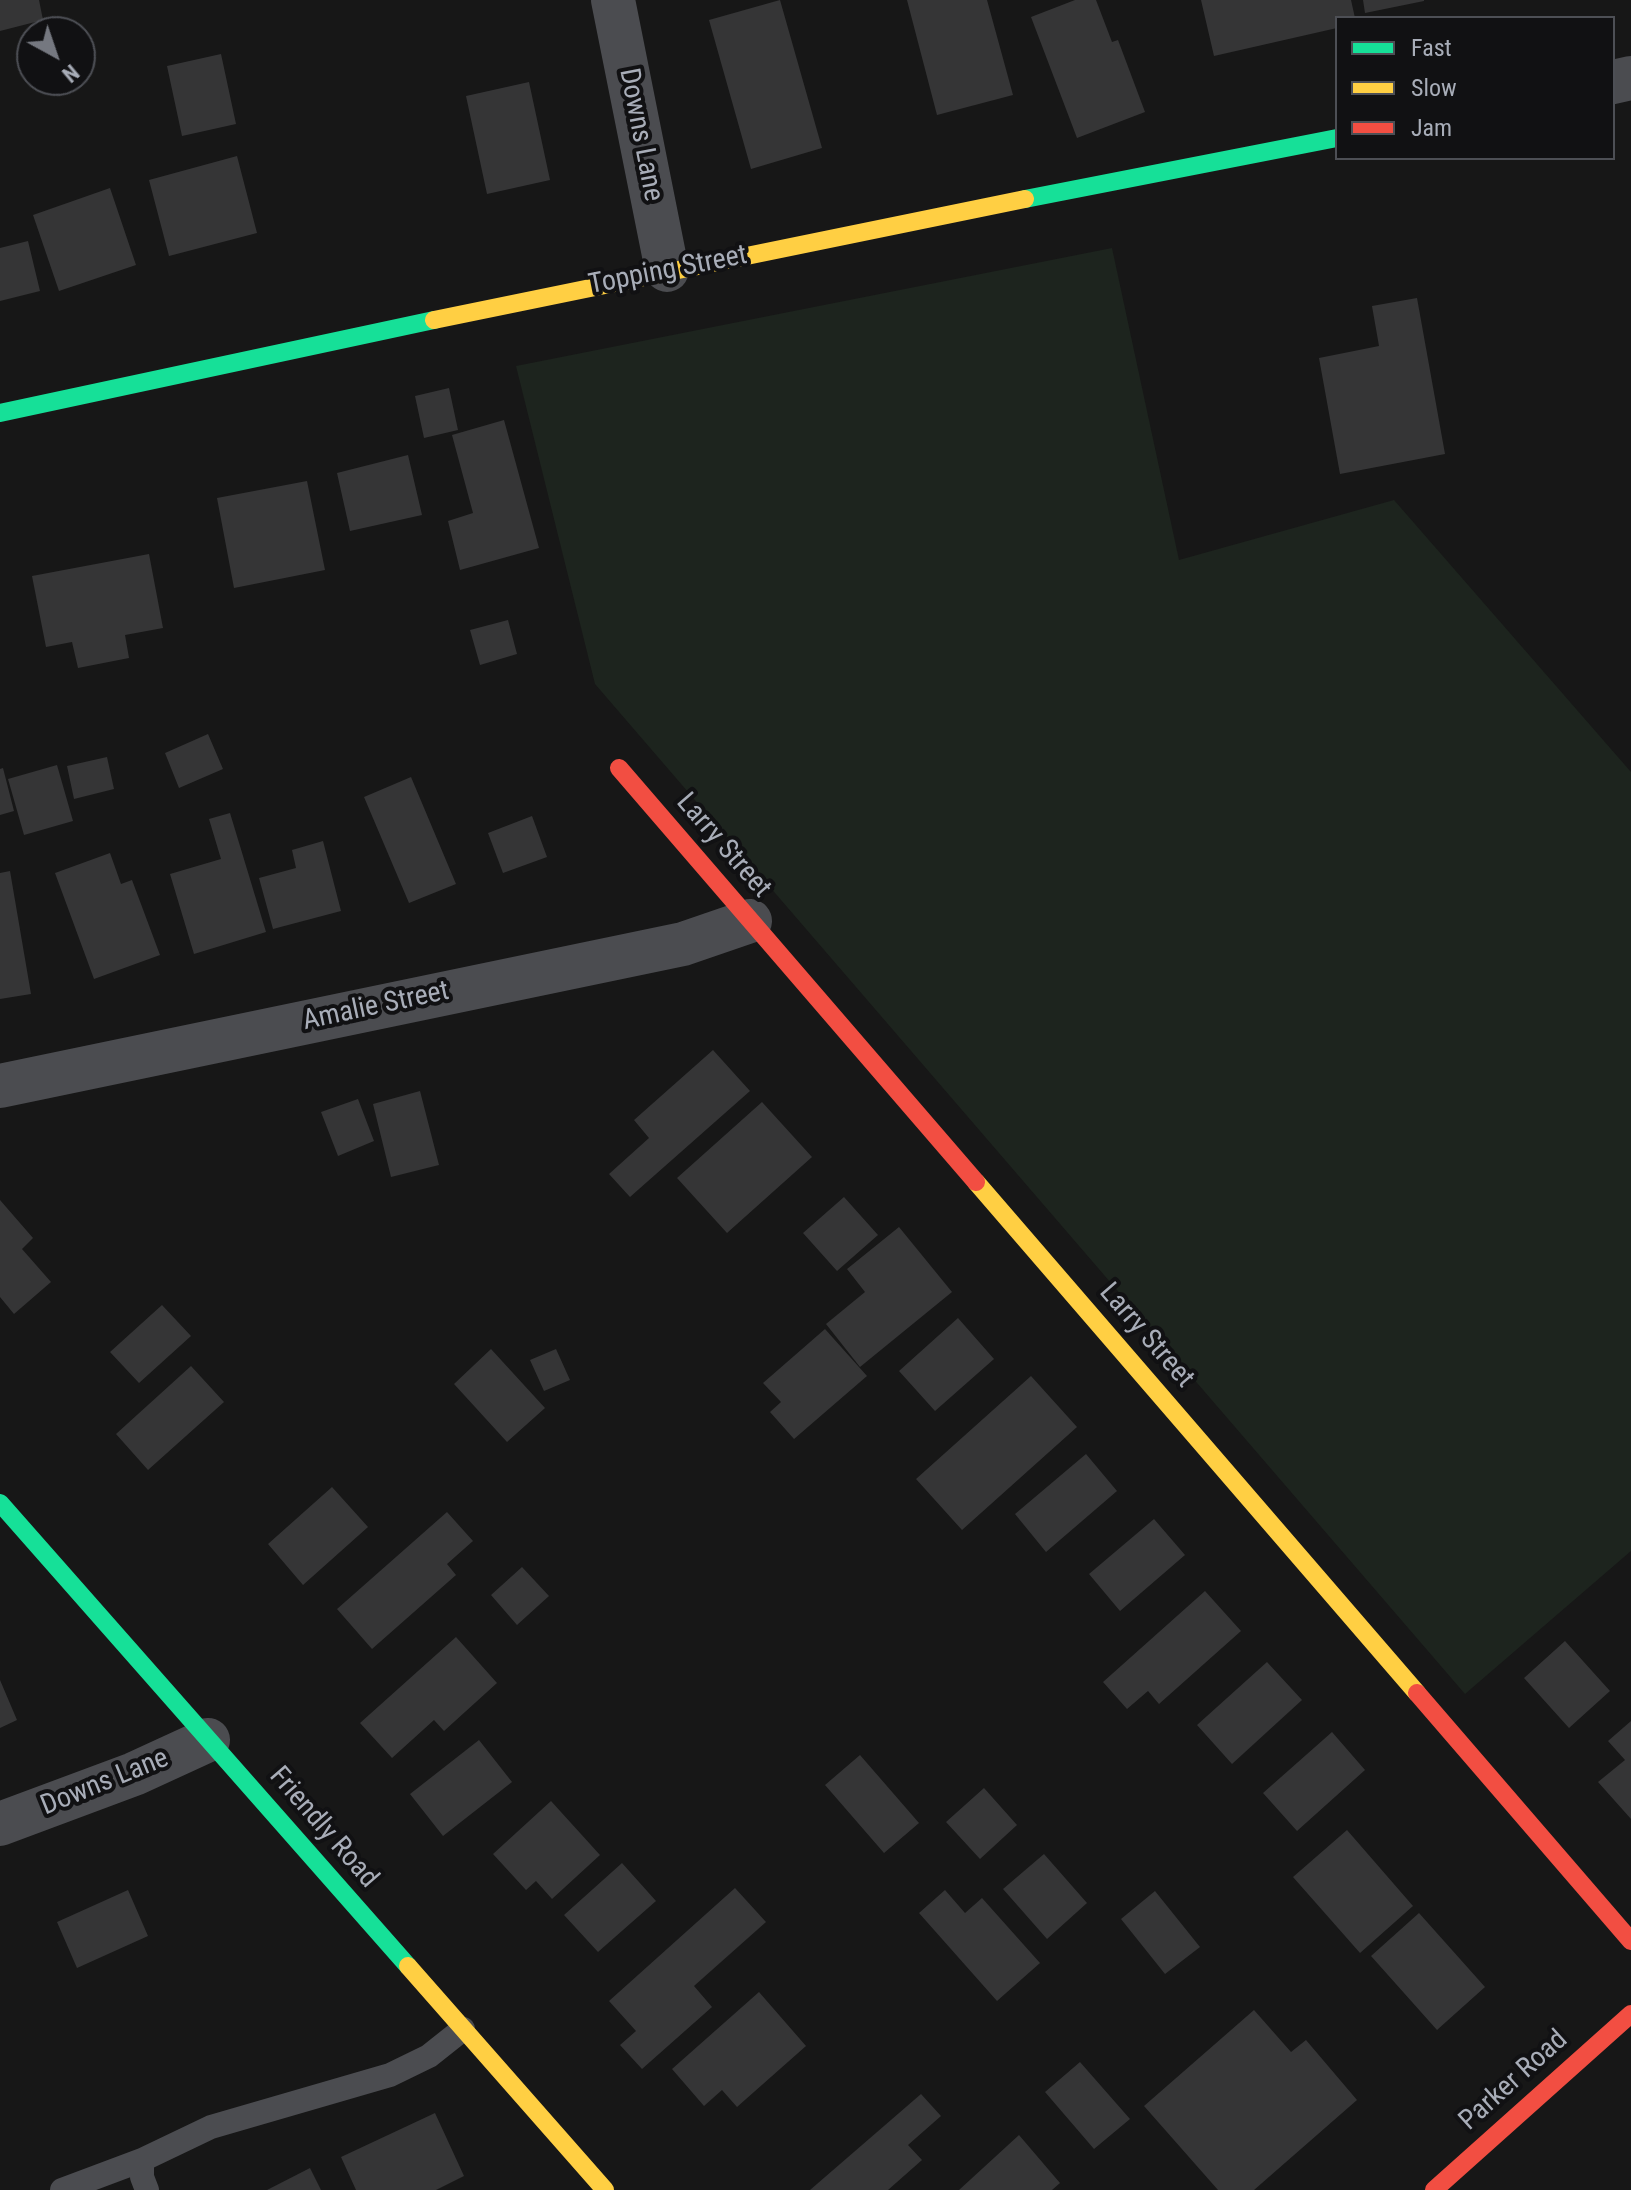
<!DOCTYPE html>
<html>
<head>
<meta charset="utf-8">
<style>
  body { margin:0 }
  #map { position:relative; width:1631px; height:2190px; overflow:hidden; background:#171717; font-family:"Roboto Condensed",sans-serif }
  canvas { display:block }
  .legend { position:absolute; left:1335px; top:16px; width:280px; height:144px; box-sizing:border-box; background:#111113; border:2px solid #4d4f55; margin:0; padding:10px 14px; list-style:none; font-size:24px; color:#a8adb8 }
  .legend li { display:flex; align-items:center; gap:16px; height:40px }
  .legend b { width:40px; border:2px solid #4d4f55 }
  .north { position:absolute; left:16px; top:16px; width:80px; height:80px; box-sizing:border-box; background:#111113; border:2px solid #4d4f55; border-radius:50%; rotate:140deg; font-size:22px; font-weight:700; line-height:32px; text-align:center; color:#a8adb8 }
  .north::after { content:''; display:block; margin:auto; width:28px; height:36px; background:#757880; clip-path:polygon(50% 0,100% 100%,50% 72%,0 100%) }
</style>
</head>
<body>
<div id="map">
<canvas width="1631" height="2190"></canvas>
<ul class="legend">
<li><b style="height:10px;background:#16e098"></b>Fast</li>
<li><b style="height:10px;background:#ffcf43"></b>Slow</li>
<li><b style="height:10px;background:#f24e42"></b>Jam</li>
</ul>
<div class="north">N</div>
</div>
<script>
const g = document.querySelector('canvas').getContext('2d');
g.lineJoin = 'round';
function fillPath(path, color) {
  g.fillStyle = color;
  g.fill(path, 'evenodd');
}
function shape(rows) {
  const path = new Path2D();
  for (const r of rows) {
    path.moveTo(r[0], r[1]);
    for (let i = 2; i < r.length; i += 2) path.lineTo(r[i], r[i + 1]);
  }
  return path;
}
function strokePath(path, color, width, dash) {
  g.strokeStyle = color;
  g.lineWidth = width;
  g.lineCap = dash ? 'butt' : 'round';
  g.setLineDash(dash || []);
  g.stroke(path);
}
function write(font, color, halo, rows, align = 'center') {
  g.font = font + ' "Roboto Condensed",sans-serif';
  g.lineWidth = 8;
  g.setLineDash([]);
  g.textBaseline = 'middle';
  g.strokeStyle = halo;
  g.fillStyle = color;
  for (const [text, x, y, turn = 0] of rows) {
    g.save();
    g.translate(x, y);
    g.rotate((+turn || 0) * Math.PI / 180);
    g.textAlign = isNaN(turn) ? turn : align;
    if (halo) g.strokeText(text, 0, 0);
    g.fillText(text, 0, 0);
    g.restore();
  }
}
fillPath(shape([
  [1112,248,1179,560,1394,500,1631,772,1631,1551,1465,1694,595,684,516,366]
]), '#1d241e');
fillPath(shape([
  [0,0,39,0,43,20,0,31],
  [780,0,822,148,751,169,709,20],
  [907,0,987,0,1013,95,937,115],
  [1075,0,1096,0,1112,42,1118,40,1145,112,1077,138,1031,17],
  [1201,0,1351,0,1355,18,1337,18,1337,28,1214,56],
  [1363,0,1424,0,1424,1,1365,13],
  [221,54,236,124,182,136,167,66],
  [529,82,550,180,487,194,466,96],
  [237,156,257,233,169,256,149,180],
  [110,188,136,265,59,291,33,215],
  [28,241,40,291,0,301,0,248],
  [1417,298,1445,454,1340,474,1319,358,1379,346,1372,306],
  [449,388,458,430,424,438,415,396],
  [504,420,539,548,460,570,448,521,473,513,452,435],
  [408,455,422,515,350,531,337,473],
  [307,481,325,570,234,588,217,498],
  [149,554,163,628,125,635,129,658,78,668,72,642,46,647,32,576],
  [508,620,517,654,480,665,470,630],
  [208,734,223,769,179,788,165,753],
  [107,757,114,789,74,799,67,766],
  [57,765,73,821,24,835,8,779],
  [3,768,14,811,0,815,0,769],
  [411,777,456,884,409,903,364,797],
  [230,813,266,932,194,954,170,874,221,859,209,819],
  [532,816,547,857,503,873,488,833],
  [323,841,341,911,273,929,259,878,296,868,292,850],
  [110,853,121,884,132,880,160,955,94,979,55,873],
  [10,871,31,994,0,999,0,873],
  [713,1050,750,1091,630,1197,609,1174,649,1138,634,1120],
  [420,1091,439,1165,391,1177,373,1104],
  [358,1099,374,1141,338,1156,321,1112],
  [762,1102,812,1157,727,1233,677,1178],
  [844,1197,878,1235,837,1271,803,1233],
  [0,1200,33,1238,22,1249,51,1282,14,1314,0,1297],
  [899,1227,952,1292,860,1367,826,1324,865,1292,847,1269],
  [162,1305,191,1336,139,1383,110,1352],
  [958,1318,994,1359,935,1411,899,1371],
  [825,1329,867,1376,794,1439,770,1412,781,1402,763,1383],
  [491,1349,545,1408,507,1442,454,1384],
  [556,1349,570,1380,544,1391,530,1360],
  [191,1366,224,1402,148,1470,116,1434],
  [1031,1376,1077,1427,962,1530,916,1479],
  [1086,1454,1117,1491,1046,1552,1015,1514],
  [332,1487,368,1527,303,1585,268,1544],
  [447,1512,473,1541,447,1564,456,1575,372,1649,337,1609],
  [1154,1519,1185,1555,1120,1611,1089,1574],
  [522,1567,549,1596,517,1625,491,1595],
  [1205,1591,1241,1631,1159,1704,1148,1691,1127,1709,1103,1682],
  [456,1637,497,1683,444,1731,434,1720,392,1758,360,1723],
  [1565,1641,1610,1691,1569,1728,1524,1678],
  [1267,1662,1302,1700,1232,1764,1197,1725],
  [0,1680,17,1720,0,1728],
  [1631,1721,1631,1819,1598,1782,1625,1760,1608,1741],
  [1332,1732,1365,1770,1297,1831,1263,1793],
  [479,1740,512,1782,443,1836,410,1794],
  [860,1755,919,1823,884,1853,825,1785],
  [984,1788,1017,1825,980,1859,946,1822],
  [551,1801,600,1855,552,1899,536,1881,526,1890,493,1854],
  [1347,1830,1413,1906,1360,1953,1293,1877],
  [1044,1854,1087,1903,1047,1939,1003,1889],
  [622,1863,656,1901,598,1952,564,1915],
  [735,1888,766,1922,694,1986,712,2007,642,2069,620,2045,636,2031,609,2001],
  [128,1890,148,1936,77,1968,57,1922],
  [945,1890,965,1913,982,1898,1040,1963,997,2001,919,1913],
  [1155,1891,1200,1947,1165,1974,1121,1919],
  [1419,1913,1485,1987,1437,2030,1371,1956],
  [759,1992,806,2046,737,2107,722,2090,704,2106,672,2069],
  [1254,2010,1291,2052,1306,2040,1357,2100,1254,2190,1218,2190,1144,2106],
  [1080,2062,1130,2119,1094,2149,1045,2092],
  [921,2094,941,2116,908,2145,922,2160,888,2190,810,2190],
  [435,2113,464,2176,436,2190,356,2190,341,2157],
  [1019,2135,1060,2183,1052,2190,959,2190],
  [310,2168,321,2190,267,2190]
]), '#353536');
strokePath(shape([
  [62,2190,142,2160],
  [147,2190,142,2177,142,2160,211,2127,390,2075,429,2056,463,2029]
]), '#4b4c50', 24);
strokePath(shape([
  [613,0,667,270],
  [1613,82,1631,78],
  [0,1086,683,944,750,921],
  [0,1824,134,1774,208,1740]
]), '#4b4c50', 44);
strokePath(shape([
  [1025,199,1337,138],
  [0,413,434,320],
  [0,1503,408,1966]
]), '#16e098', 18);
strokePath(shape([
  [434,320,1025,199],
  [976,1182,1417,1693],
  [408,1966,605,2190]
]), '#ffcf43', 18);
strokePath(shape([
  [619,768,976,1182],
  [1417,1693,1631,1941],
  [1434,2190,1631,2014]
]), '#f24e42', 18);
write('28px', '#a8adb8', '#111113', [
  ["Downs Lane",640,135,79],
  ["Topping Street",668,271,-11],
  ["Larry Street",723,846,49],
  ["Amalie Street",376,1007,-12],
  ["Larry Street",1146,1336,49],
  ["Downs Lane",105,1783,-22],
  ["Friendly Road",323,1828,49],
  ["Parker Road",1514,2081,-42]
]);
</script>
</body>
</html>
